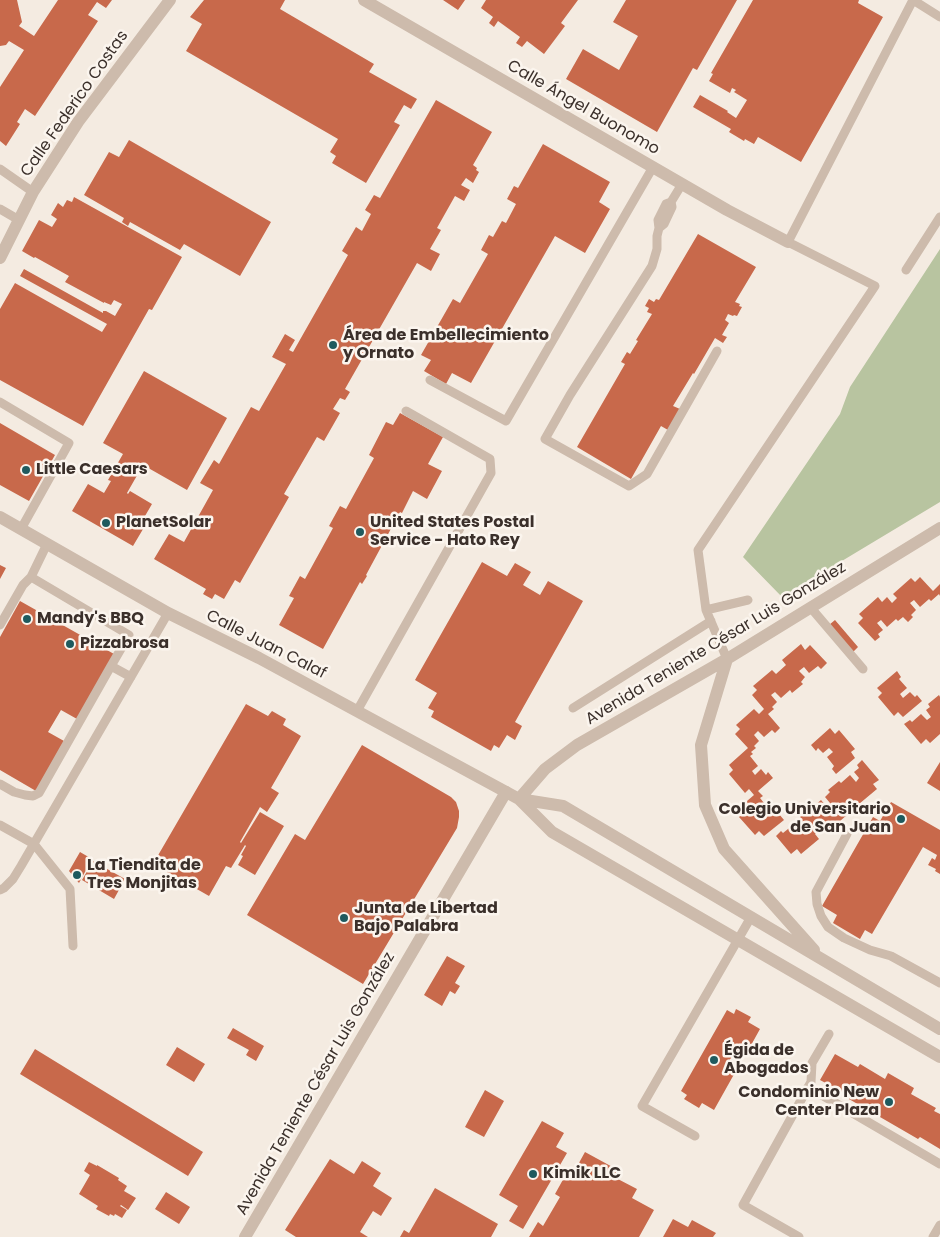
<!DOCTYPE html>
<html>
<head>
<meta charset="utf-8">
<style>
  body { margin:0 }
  canvas { display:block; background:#f4ebe1 }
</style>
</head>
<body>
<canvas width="940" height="1237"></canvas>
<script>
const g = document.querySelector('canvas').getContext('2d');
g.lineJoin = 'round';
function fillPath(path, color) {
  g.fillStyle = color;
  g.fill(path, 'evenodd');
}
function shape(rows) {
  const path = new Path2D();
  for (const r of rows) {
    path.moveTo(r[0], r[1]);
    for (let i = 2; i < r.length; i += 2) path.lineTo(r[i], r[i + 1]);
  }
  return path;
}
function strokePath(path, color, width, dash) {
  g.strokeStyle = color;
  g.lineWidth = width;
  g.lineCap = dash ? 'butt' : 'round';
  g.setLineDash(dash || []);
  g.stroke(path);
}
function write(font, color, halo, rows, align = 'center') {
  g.font = font + ' Poppins,sans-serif';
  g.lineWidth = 5;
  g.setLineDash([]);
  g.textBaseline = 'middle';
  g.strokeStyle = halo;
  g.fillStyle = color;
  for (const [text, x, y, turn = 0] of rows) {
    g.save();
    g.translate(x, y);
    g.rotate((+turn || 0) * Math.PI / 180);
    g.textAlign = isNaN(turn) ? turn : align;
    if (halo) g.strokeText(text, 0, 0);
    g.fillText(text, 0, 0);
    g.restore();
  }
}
fillPath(shape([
  [940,249,940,502,782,597,743,557,840,414,850,387]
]), '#b8c4a0');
fillPath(shape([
  [0,0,17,0,22,22,19,26,34,36,58,0,112,0,106,8,97,2,88,15,98,21,35,116,25,109,17,122,20,124,6,146,0,141,0,87,24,50,9,41,6,45,0,46],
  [204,0,285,0,280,9,374,64,369,72,417,99,411,109,404,105,394,122,400,125,366,183,332,163,336,156,330,152,338,139,186,51,202,24,190,17],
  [443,0,465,0,458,10],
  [486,0,578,0,561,23,565,26,544,54,527,41,522,47,516,43,520,37,498,21,494,27,489,23,493,17,481,8],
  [626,0,737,0,697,70,693,68,657,132,566,79,583,49,619,70,638,36,613,22],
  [753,0,859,0,858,3,883,17,801,162,758,137,754,144,745,139,744,141,729,132,731,129,693,107,700,95,728,111,727,112,736,118,747,100,734,92,736,90,732,88,730,93,709,81,713,74,711,73],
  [436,100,492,132,473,165,477,168,476,170,479,172,473,183,466,178,461,185,470,190,464,201,455,196,437,228,441,230,430,249,440,254,431,271,417,263,345,389,350,392,345,400,340,398,333,409,340,413,324,441,317,437,284,494,289,497,240,583,235,580,224,599,215,594,212,599,203,594,206,589,154,559,169,534,184,542,213,490,200,483,214,460,219,464,251,407,259,411,286,364,272,357,285,334,295,340,289,350,293,352,348,255,342,251,356,227,362,231,371,214,365,210,374,195,380,198],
  [129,140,271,222,240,276,184,244,180,250,130,222,128,226,122,222,124,218,84,195,109,152,119,157],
  [543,144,610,182,599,202,610,209,585,253,555,236,471,383,452,373,446,384,424,371,431,360,421,355,453,299,460,303,488,254,481,250,489,235,493,237,502,221,506,223,516,204,507,199,514,186,518,188],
  [74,197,182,257,152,310,149,309,83,426,0,380,0,309,15,283,102,332,107,324,20,276,24,269,103,313,103,311,106,311,115,316,122,304,114,300,111,305,104,302,104,303,65,282,69,276,35,257,34,258,22,251,39,220,52,227,57,219,51,215,58,203,63,207,67,200,72,202],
  [698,234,756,267,735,302,740,304,739,306,742,307,737,316,734,315,733,316,728,314,725,320,729,323,722,335,727,337,723,343,715,338,694,374,693,373,673,406,680,409,668,430,661,426,631,479,577,447,625,364,621,362,627,352,630,354,638,341,636,340,652,314,647,312,649,308,645,306,649,299,654,302,656,299,659,300],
  [144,371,227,418,187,490,143,465,127,493,128,494,130,491,152,504,145,516,149,519,133,546,72,511,88,484,104,493,111,481,108,480,123,454,103,443],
  [400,413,443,437,428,464,442,471,427,499,413,491,402,513,400,512,366,575,367,576,362,584,360,582,323,649,279,625,294,598,289,596,300,576,305,579,333,528,329,526,340,506,346,509,374,458,369,455,386,422,393,425],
  [0,423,55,455,29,501,0,485],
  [482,562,507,576,515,563,531,572,523,585,540,595,548,581,583,601,515,722,522,726,515,740,507,735,499,748,494,745,491,751,431,717,434,711,428,708,437,693,415,680],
  [0,565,6,568,0,579],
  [920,577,933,591,940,584,940,596,939,594,931,601,929,599,920,607,914,600,910,603,916,610,911,615,913,617,908,622,903,617,898,621,896,619,887,627,881,620,877,623,883,630,878,634,880,637,875,641,858,623,863,618,859,614,878,597,882,602,887,597,892,603,897,598,893,594,911,578,915,582],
  [20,601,114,654,77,719,61,710,48,732,64,741,36,791,0,770,0,637],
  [835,620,858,647,853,652,829,625],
  [801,644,805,650,810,645,827,663,821,669,818,666,809,673,804,667,799,671,805,677,801,682,803,684,792,693,790,690,781,698,775,692,771,695,777,702,772,707,774,709,768,714,780,728,775,733,772,730,764,737,758,731,754,735,759,741,754,746,756,748,751,752,753,754,750,756,758,766,752,771,755,775,761,769,766,775,768,772,773,778,758,791,763,796,760,798,768,808,762,813,765,817,772,811,776,816,779,814,784,820,764,836,759,831,755,835,739,817,745,812,740,807,754,795,749,789,745,793,729,774,733,770,729,765,748,748,735,734,740,729,736,725,754,709,759,714,764,709,752,695,757,690,753,686,772,670,776,674,786,665,782,660],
  [897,671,901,677,899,679,907,688,900,694,903,698,910,692,915,697,917,695,922,701,903,717,898,712,894,716,878,697,882,693,877,688],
  [939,695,940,697,940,734,930,743,926,739,921,744,904,724,910,720,912,722,921,714,927,720,931,717,926,710,930,707,928,704],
  [246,704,268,716,272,711,286,719,283,725,301,736,271,788,279,793,267,812,260,807,240,842,241,843,260,812,284,826,255,875,238,865,243,856,241,855,246,846,245,845,231,868,226,866,209,896,153,864],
  [830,728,835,734,839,730,855,749,851,752,855,758,836,774,832,769,834,766,827,757,833,752,829,748,823,753,818,748,816,751,811,745],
  [362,745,451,797,456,802,459,811,459,817,457,828,363,984,247,915,295,834,305,840],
  [862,760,879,780,873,784,877,789,859,804,855,800,844,809,848,814,830,830,826,825,815,834,819,839,801,854,797,849,791,854,776,836,781,831,783,833,793,825,798,832,802,829,796,822,801,817,799,815,810,806,812,808,821,800,826,806,830,803,825,797,830,792,828,790,839,781,841,783,850,775,856,782,859,778,854,772,859,768,857,765],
  [940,762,940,791,927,783],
  [891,802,940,830,940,874,935,871,936,869,928,865,932,858,935,860,937,855,923,847,872,934,865,930,860,939,833,923,837,915,822,906,873,817,880,821],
  [80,852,92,859,79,883,69,871],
  [93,861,125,879,114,899,82,880],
  [447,956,465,966,455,983,460,986,455,994,450,991,442,1006,424,995],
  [736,1009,751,1017,748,1022,760,1029,745,1056,735,1051,728,1063,737,1069,714,1110,702,1103,699,1108,684,1099,687,1095,681,1091,727,1010,734,1014],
  [233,1028,264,1046,256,1061,246,1055,249,1050,227,1038],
  [177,1047,205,1064,194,1082,166,1065],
  [35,1049,203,1152,188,1176,20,1074],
  [835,1054,858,1067,860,1064,885,1079,888,1073,914,1088,911,1094,936,1108,934,1111,940,1114,940,1149,920,1137,918,1139,842,1095,844,1093,820,1080],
  [485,1090,504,1101,484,1137,465,1127],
  [542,1121,564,1133,556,1147,567,1153,523,1229,509,1221,518,1206,499,1195],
  [585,1152,618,1170,614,1177,637,1189,632,1198,654,1210,639,1237,529,1237,538,1222,543,1226,560,1197,555,1194,565,1176,570,1179],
  [330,1159,354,1174,362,1161,381,1173,373,1186,392,1198,381,1216,373,1211,360,1232,368,1237,296,1237,285,1230],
  [89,1162,97,1166,97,1165,119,1178,118,1180,127,1186,124,1191,136,1198,128,1210,121,1205,120,1206,127,1210,122,1218,115,1214,114,1216,110,1214,109,1216,96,1209,98,1206,79,1194,90,1175,84,1171],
  [435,1188,498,1224,491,1237,400,1237,404,1230,409,1233],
  [166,1192,190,1207,179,1224,155,1209],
  [673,1219,688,1227,692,1220,716,1233,713,1237,663,1237]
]), '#c8694b');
strokePath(shape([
  [0,169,33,192],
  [682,184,671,202,666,204,658,220,659,228,657,236,657,249,652,266,570,395,545,439,629,486,647,474,717,351],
  [0,209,19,220],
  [659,228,664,224,672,207,671,202],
  [906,270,940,217],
  [430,380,506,421,653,167],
  [0,402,69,443,21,529],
  [31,577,129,635,111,666,131,677],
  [811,608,863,669],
  [706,610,748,600],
  [0,625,23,585,31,577,47,544],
  [727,659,706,610,698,550,875,286,788,242,913,0,940,17],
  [573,708,711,621],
  [357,711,491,473,490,459,406,411],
  [0,784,14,792,25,795,33,796,39,793,111,666],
  [0,825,34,844,70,889,73,946],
  [847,834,816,892,817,904,821,916,828,927,844,938,870,950,891,956,940,983],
  [0,890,4,888,13,879,21,866,168,613],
  [808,1087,940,1164],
  [695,1136,642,1106,751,917],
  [799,1237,743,1205,811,1082,812,1063,829,1034],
  [933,1237,940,1225]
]), '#cdbbac', 9);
strokePath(shape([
  [364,0,727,210,788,242],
  [0,258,33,192,78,122,170,0],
  [0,517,168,613,259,658,519,799,552,832,940,1057],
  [727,659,701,745,705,805,724,849,814,950],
  [519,799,545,769,577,745,727,659,940,528],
  [519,799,563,806,940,1029]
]), '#cdbbac', 12);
strokePath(shape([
  [245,1237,506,792]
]), '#cdbbac', 12);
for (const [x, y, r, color] of [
  [333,345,5,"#1f5a5e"],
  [26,470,5,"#1f5a5e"],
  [106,523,5,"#1f5a5e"],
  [360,532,5,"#1f5a5e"],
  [27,619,5,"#1f5a5e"],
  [70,644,5,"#1f5a5e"],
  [901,819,5,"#1f5a5e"],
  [77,875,5,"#1f5a5e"],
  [344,918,5,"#1f5a5e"],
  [714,1060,5,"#1f5a5e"],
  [889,1102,5,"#1f5a5e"],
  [533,1174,5,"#1f5a5e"]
]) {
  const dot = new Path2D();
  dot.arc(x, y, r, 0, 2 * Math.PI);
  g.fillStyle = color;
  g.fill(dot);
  strokePath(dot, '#fbf5ee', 2);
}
write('16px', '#3b302b', '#fbf5ee', [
  ["Calle Federico Costas",75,104,-55],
  ["Calle Ángel Buonomo",583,108,30],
  ["Avenida Teniente César Luis González",716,644,-31],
  ["Calle Juan Calaf",266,645,27],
  ["Avenida Teniente César Luis González",316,1084,-60]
]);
write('bold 16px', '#3b302b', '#fbf5ee', [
  ["Área de Embellecimiento",343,336],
  ["y Ornato",343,354],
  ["Little Caesars",36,470],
  ["PlanetSolar",116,523],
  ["United States Postal",370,523],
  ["Service - Hato Rey",370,541],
  ["Mandy's BBQ",37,619],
  ["Pizzabrosa",80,644],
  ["Colegio Universitario",891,810,"right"],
  ["de San Juan",891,828,"right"],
  ["La Tiendita de",87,866],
  ["Tres Monjitas",87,884],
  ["Junta de Libertad",354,909],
  ["Bajo Palabra",354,927],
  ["Égida de",724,1051],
  ["Abogados",724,1069],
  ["Condominio New",879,1093,"right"],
  ["Center Plaza",879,1111,"right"],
  ["Kimik LLC",543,1174]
], 'left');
</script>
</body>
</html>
